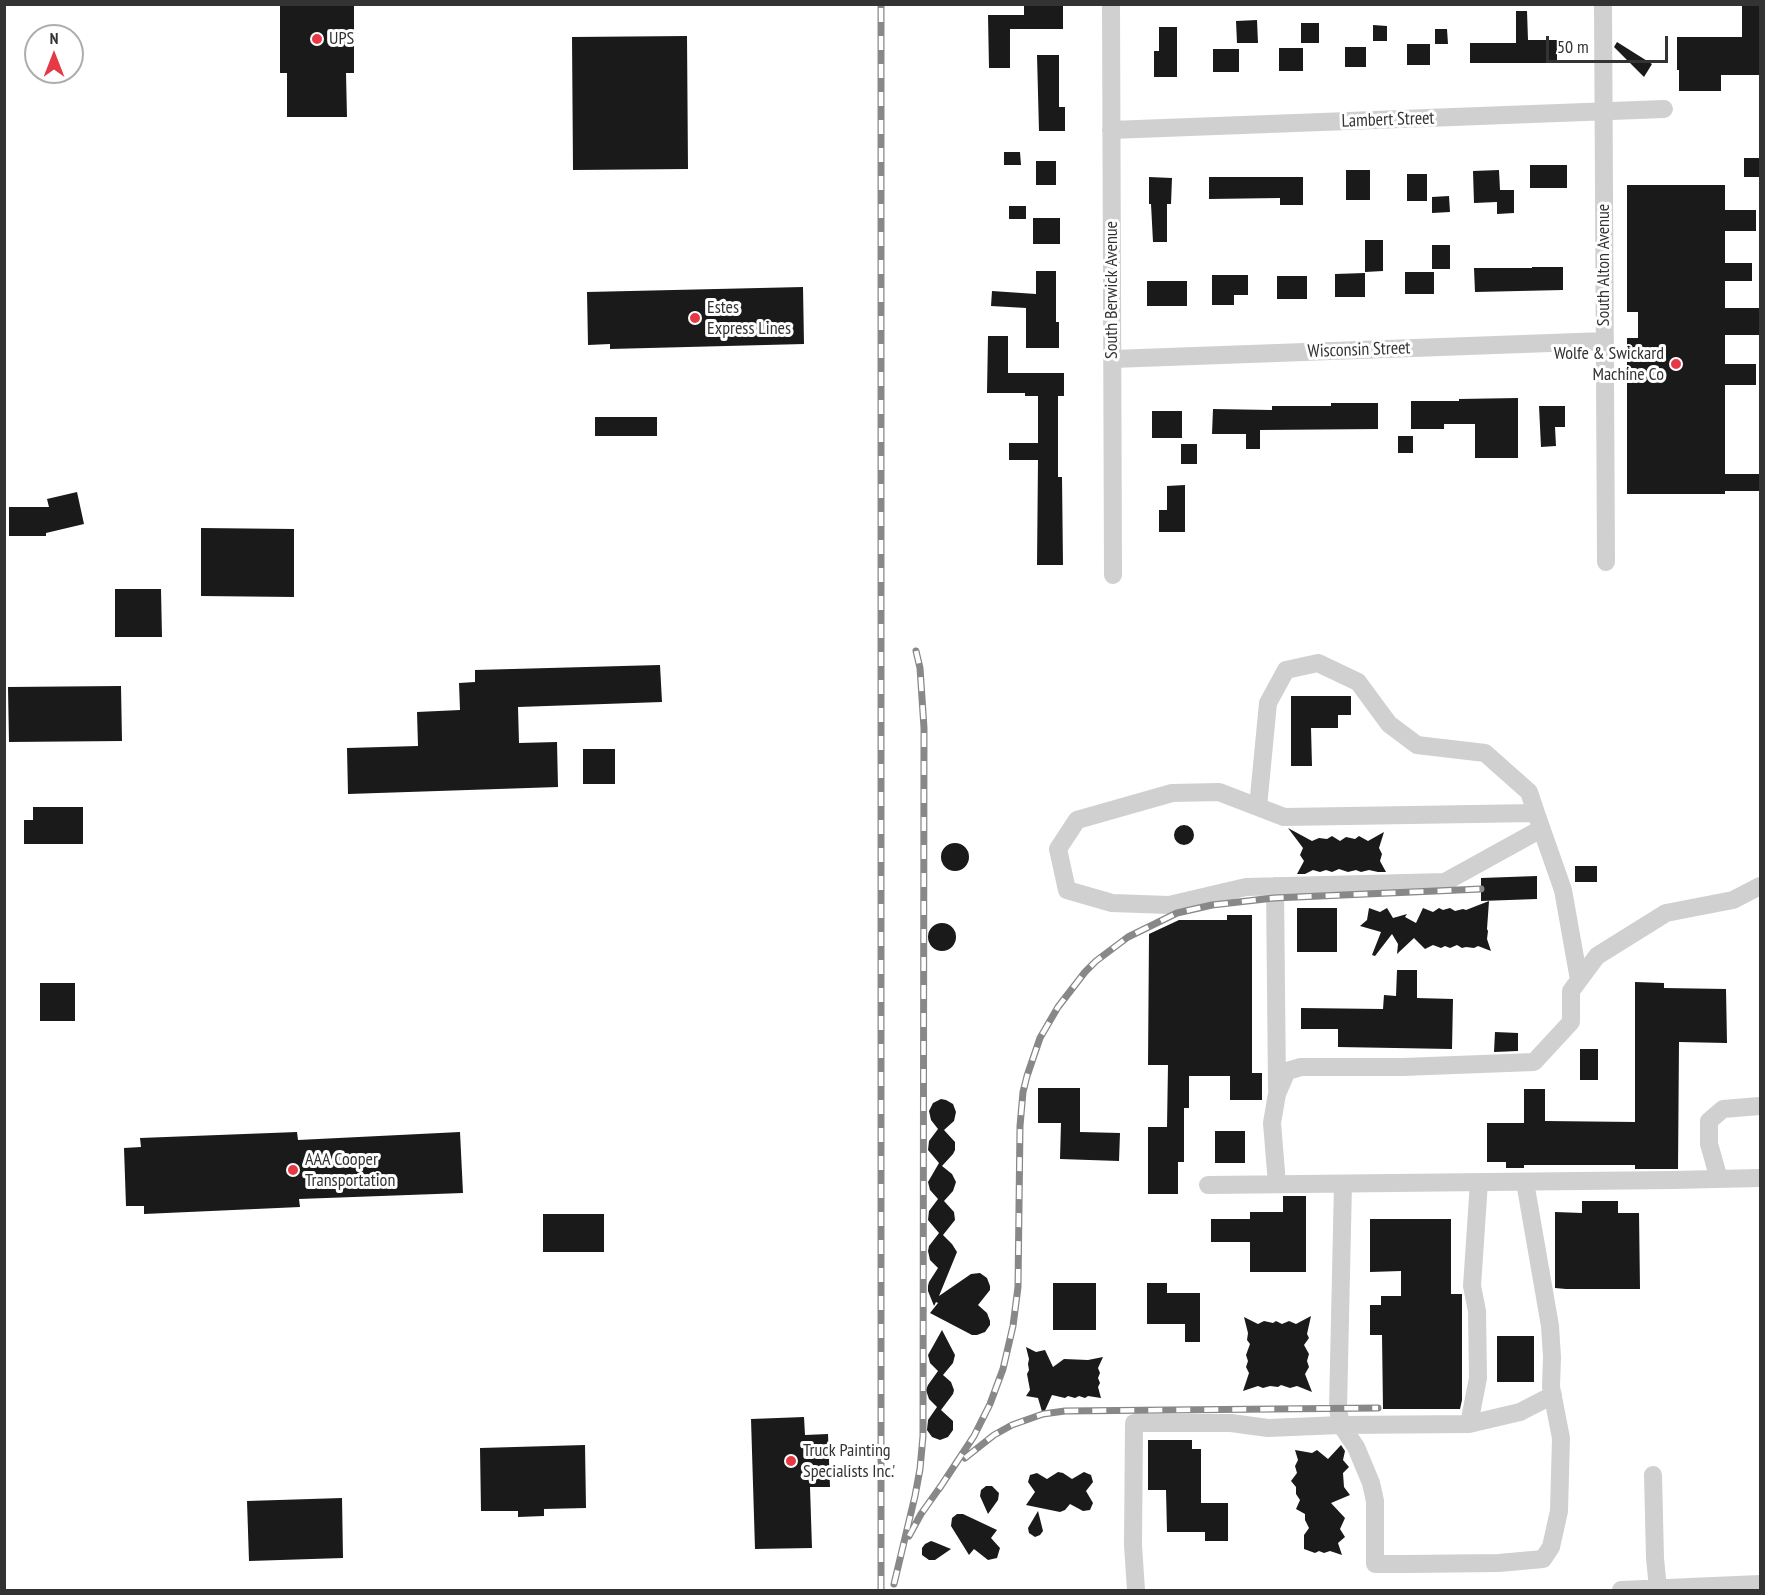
<!DOCTYPE html>
<html>
<head>
<meta charset="utf-8">
<style>
  body { margin:0 }
  #map { position:relative; width:1765px; height:1595px; overflow:hidden; background:#fff; font-family:"PT Sans Narrow",sans-serif }
  canvas { display:block }
  .frame { position:absolute; inset:0; border:6px solid #333; pointer-events:none }
  .north { position:absolute; left:24px; top:24px; width:60px; height:60px; box-sizing:border-box; background:#fff; border:2px solid #adadad; border-radius:50%; rotate:0deg; font-size:16px; font-weight:700; line-height:24px; text-align:center; color:#333 }
  .north::after { content:''; display:block; margin:auto; width:21px; height:27px; background:#e63946; clip-path:polygon(50% 0,100% 100%,50% 72%,0 100%) }
  .scale { position:absolute; left:1546px; top:36px; width:122px; height:27px; box-sizing:border-box; border:3px solid #333; border-top:0; padding-left:8px; font-size:18px; line-height:21px; white-space:nowrap; color:#333; -webkit-text-stroke:4px #fff; paint-order:stroke }
</style>
</head>
<body>
<div id="map">
<canvas width="1765" height="1595"></canvas>
<div class="frame"></div>
<div class="north">N</div>
<div class="scale">50 m</div>
</div>
<script>
const g = document.querySelector('canvas').getContext('2d');
g.lineJoin = 'round';
function fillPath(path, color) {
  g.fillStyle = color;
  g.fill(path, 'evenodd');
}
function shape(rows) {
  const path = new Path2D();
  for (const r of rows) {
    if (r.length === 3) {
      path.moveTo(r[0] + r[2], r[1]);
      path.arc(r[0], r[1], r[2], 0, 2 * Math.PI);
      continue;
    }
    path.moveTo(r[0], r[1]);
    for (let i = 2; i < r.length; i += 2) path.lineTo(r[i], r[i + 1]);
  }
  return path;
}
function strokePath(path, color, width, dash) {
  g.strokeStyle = color;
  g.lineWidth = width;
  g.lineCap = dash ? 'butt' : 'round';
  g.setLineDash(dash || []);
  g.stroke(path);
}
function write(font, color, halo, rows, align = 'center') {
  g.font = font + ' "PT Sans Narrow",sans-serif';
  g.lineWidth = 6;
  g.setLineDash([]);
  g.textBaseline = 'middle';
  g.strokeStyle = halo;
  g.fillStyle = color;
  for (const [text, x, y, turn = 0] of rows) {
    g.save();
    g.translate(x, y);
    g.rotate((+turn || 0) * Math.PI / 180);
    g.textAlign = isNaN(turn) ? turn : align;
    if (halo) g.strokeText(text, 0, 0);
    g.fillText(text, 0, 0);
    g.restore();
  }
}
fillPath(shape([
  [280,4,354,4,354,73,346,73,347,117,287,117,287,73,280,73],
  [1024,4,1063,4,1063,29,1010,29,1010,68,989,68,988,15,1024,15],
  [1742,4,1761,4,1761,75,1721,75,1721,91,1679,91,1679,70,1677,70,1677,37,1742,37],
  [1516,11,1527,11,1528,40,1557,40,1557,63,1470,63,1470,43,1516,43],
  [1257,20,1258,43,1237,43,1236,21],
  [1301,23,1319,23,1319,43,1301,43],
  [1373,25,1387,26,1387,41,1373,41],
  [1159,27,1177,27,1177,77,1154,77,1154,51,1159,51],
  [1435,29,1447,29,1448,44,1435,44],
  [687,36,688,169,573,170,572,37],
  [1617,42,1652,64,1644,77,1614,47],
  [1407,44,1430,44,1430,65,1407,65],
  [1345,47,1366,47,1366,67,1345,67],
  [1279,48,1303,48,1303,71,1279,71],
  [1213,49,1239,49,1239,72,1213,72],
  [1037,55,1059,55,1059,107,1065,107,1065,131,1039,131],
  [1004,152,1020,152,1021,165,1004,165],
  [1744,158,1761,158,1761,177,1744,177],
  [1036,161,1056,161,1056,185,1036,185],
  [1530,165,1567,165,1567,188,1530,188],
  [1346,170,1370,170,1370,200,1346,200],
  [1499,170,1500,190,1514,190,1514,213,1497,214,1497,202,1474,203,1473,171],
  [1407,174,1427,174,1427,201,1407,201],
  [1149,177,1172,178,1171,204,1167,204,1167,242,1153,242,1151,204,1149,204],
  [1209,177,1303,177,1303,205,1280,205,1280,198,1209,199],
  [1627,185,1725,185,1725,210,1756,210,1756,231,1725,231,1725,263,1752,263,1752,281,1725,281,1725,308,1761,308,1761,335,1725,335,1725,364,1756,364,1756,385,1725,385,1725,474,1761,474,1761,491,1725,491,1725,494,1627,494,1627,338,1638,338,1638,312,1627,312],
  [1449,196,1450,212,1432,213,1432,197],
  [1009,206,1026,206,1026,219,1009,219],
  [1033,218,1060,218,1060,244,1033,244],
  [1365,240,1383,240,1383,271,1365,272],
  [1432,245,1450,245,1450,269,1432,269],
  [1532,267,1563,267,1563,290,1475,292,1474,268,1532,268],
  [1036,271,1056,271,1056,322,1059,322,1059,348,1026,348,1026,308,991,306,992,291,1036,294],
  [1405,272,1434,272,1434,294,1405,294],
  [1365,273,1365,297,1335,297,1335,274],
  [1212,275,1248,275,1248,295,1234,295,1234,305,1212,305],
  [1277,276,1307,276,1307,299,1277,299],
  [1147,281,1187,281,1187,306,1147,306],
  [803,287,804,344,610,349,610,344,588,345,587,292],
  [988,336,1008,336,1008,373,1064,373,1064,396,1058,396,1058,477,1062,477,1063,565,1037,565,1038,460,1009,460,1009,443,1038,443,1038,396,1025,396,1025,393,987,393],
  [1518,398,1518,458,1475,458,1475,424,1444,424,1444,429,1411,429,1411,401,1459,401,1459,399],
  [1331,403,1378,403,1378,429,1260,430,1260,449,1246,449,1246,434,1212,434,1213,409,1272,410,1272,406,1331,406],
  [1539,406,1565,406,1565,427,1555,427,1556,446,1541,447],
  [1152,411,1182,411,1182,438,1152,438],
  [595,417,657,417,657,436,595,436],
  [1398,436,1413,436,1413,453,1398,453],
  [1181,444,1197,444,1197,464,1181,464],
  [1185,485,1185,532,1159,532,1159,510,1167,510,1167,486],
  [77,492,84,524,46,533,46,536,9,536,9,507,49,507,47,499],
  [201,528,294,529,294,597,201,596],
  [115,589,161,589,162,637,115,637],
  [660,665,662,702,518,707,519,743,557,742,558,787,348,794,347,748,418,746,417,712,460,710,459,683,475,682,475,670],
  [121,686,122,741,9,742,8,687],
  [1291,696,1351,696,1351,715,1338,715,1338,728,1311,728,1312,766,1291,766],
  [583,749,615,749,615,784,583,784],
  [33,807,83,807,83,844,24,844,24,820,33,820],
  [1184,835,10],
  [1288,828,1312,841,1319,838,1327,839,1332,836,1340,841,1346,837,1355,839,1359,836,1368,841,1384,832,1379,848,1382,854,1380,861,1386,872,1378,872,1369,870,1361,872,1356,870,1348,872,1339,869,1332,872,1326,870,1320,872,1313,870,1305,874,1297,874,1304,861,1300,855,1303,848],
  [955,857,14],
  [1575,866,1597,866,1597,882,1575,882],
  [1537,876,1537,899,1481,901,1481,878],
  [1489,901,1487,929,1488,931,1487,939,1491,951,1478,946,1474,948,1466,947,1462,948,1457,945,1450,948,1445,946,1441,948,1433,945,1425,949,1414,938,1397,954,1398,944,1392,934,1375,956,1372,955,1381,932,1360,926,1367,920,1369,908,1380,912,1387,908,1393,918,1407,914,1405,917,1416,923,1423,908,1433,912,1439,908,1443,910,1450,908,1455,911,1463,909,1466,910],
  [1297,908,1337,908,1337,952,1297,952],
  [1227,915,1252,915,1252,1073,1262,1073,1262,1100,1230,1100,1230,1076,1189,1076,1189,1108,1184,1108,1184,1162,1178,1162,1178,1194,1148,1194,1148,1127,1167,1127,1168,1065,1148,1065,1149,934,1179,920,1227,920],
  [942,937,14],
  [1397,970,1417,970,1417,998,1453,999,1452,1049,1338,1047,1338,1029,1301,1029,1301,1008,1383,1009,1384,995,1396,996],
  [1635,982,1664,983,1664,988,1726,989,1727,1043,1679,1042,1678,1169,1635,1169,1635,1165,1524,1165,1524,1168,1506,1168,1506,1162,1487,1162,1487,1123,1524,1123,1524,1089,1545,1089,1545,1121,1635,1122],
  [40,983,75,983,75,1021,40,1021],
  [1495,1032,1518,1033,1518,1051,1494,1052],
  [1580,1049,1598,1049,1598,1080,1580,1080],
  [1038,1088,1080,1088,1080,1132,1120,1133,1119,1161,1060,1159,1061,1123,1038,1123],
  [941,1099,946,1100,953,1104,956,1112,954,1121,944,1130,955,1142,955,1150,953,1154,942,1166,952,1174,956,1182,953,1191,944,1201,954,1212,955,1220,943,1235,952,1244,957,1252,939,1296,971,1274,980,1273,987,1278,990,1286,990,1290,978,1305,987,1313,990,1321,990,1325,985,1332,977,1335,972,1335,930,1313,938,1303,936,1302,934,1306,928,1291,928,1286,929,1282,938,1268,930,1260,928,1251,929,1246,939,1233,928,1220,929,1211,938,1199,930,1190,928,1182,939,1163,928,1150,929,1141,938,1129,931,1120,929,1111,933,1103],
  [1215,1131,1245,1131,1245,1163,1215,1163],
  [297,1132,298,1140,460,1132,463,1193,299,1199,300,1207,144,1214,144,1206,126,1206,124,1148,141,1147,140,1138],
  [1283,1196,1306,1196,1306,1272,1250,1272,1250,1242,1211,1242,1211,1219,1250,1219,1250,1212,1283,1212],
  [1582,1201,1618,1201,1618,1213,1639,1213,1640,1289,1566,1289,1555,1288,1555,1212,1582,1213],
  [543,1214,604,1214,604,1252,543,1252],
  [1370,1219,1451,1219,1451,1294,1462,1294,1462,1400,1460,1409,1383,1409,1382,1335,1370,1335,1370,1305,1381,1305,1381,1296,1401,1296,1401,1271,1370,1272],
  [1053,1283,1096,1283,1096,1330,1053,1330],
  [1147,1283,1167,1283,1167,1293,1200,1293,1200,1342,1185,1342,1185,1324,1147,1324],
  [1311,1316,1307,1334,1309,1338,1304,1345,1309,1354,1307,1361,1309,1367,1305,1374,1312,1392,1297,1386,1290,1388,1281,1385,1278,1387,1270,1386,1263,1388,1258,1386,1243,1391,1249,1373,1246,1367,1248,1361,1246,1355,1250,1344,1247,1340,1248,1333,1244,1317,1258,1324,1264,1321,1273,1323,1276,1321,1282,1324,1289,1321,1296,1324],
  [942,1330,955,1355,953,1363,943,1375,951,1382,954,1390,953,1394,941,1410,953,1421,953,1430,948,1437,940,1440,932,1437,927,1430,928,1420,937,1407,929,1399,926,1390,928,1385,938,1371,930,1363,928,1355],
  [1497,1336,1534,1336,1534,1382,1497,1382],
  [1026,1347,1036,1352,1045,1350,1053,1367,1064,1359,1088,1360,1103,1357,1098,1368,1100,1373,1098,1378,1100,1383,1098,1387,1101,1398,1088,1396,1085,1398,1079,1396,1075,1398,1068,1396,1065,1398,1052,1395,1043,1415,1038,1398,1026,1396,1030,1390,1027,1374,1029,1370,1028,1364,1029,1359],
  [804,1417,805,1435,828,1434,830,1487,810,1487,812,1548,755,1549,751,1419],
  [1148,1440,1192,1440,1192,1449,1201,1449,1201,1503,1228,1503,1228,1541,1205,1541,1205,1532,1167,1532,1166,1490,1148,1490],
  [585,1445,586,1508,544,1509,544,1516,518,1517,518,1511,481,1511,480,1448],
  [1341,1445,1345,1451,1343,1460,1349,1467,1343,1473,1344,1487,1350,1495,1331,1503,1345,1518,1340,1529,1345,1537,1338,1543,1342,1555,1330,1551,1324,1553,1319,1551,1315,1553,1304,1549,1304,1535,1309,1528,1305,1520,1305,1514,1296,1509,1300,1500,1296,1494,1296,1487,1291,1481,1297,1473,1295,1466,1298,1460,1295,1450,1312,1453,1317,1450,1328,1459],
  [1058,1472,1063,1473,1072,1479,1084,1472,1091,1475,1093,1482,1086,1491,1093,1503,1090,1510,1083,1511,1070,1504,1065,1510,1060,1512,1026,1505,1035,1492,1028,1482,1030,1475,1037,1473,1047,1479],
  [986,1486,992,1486,999,1493,998,1500,988,1514,980,1496,981,1490],
  [342,1498,343,1558,249,1561,247,1501],
  [1038,1511,1043,1531,1040,1535,1035,1537,1029,1533,1028,1528],
  [957,1514,963,1514,997,1530,991,1538,1000,1548,997,1558,988,1560,974,1549,969,1555,951,1526,952,1518],
  [931,1541,934,1542,951,1549,935,1560,929,1560,922,1555,922,1548,925,1544]
]), '#1a1a1a');
strokePath(shape([
  [1111,4,1113,575],
  [1603,4,1606,562],
  [1111,130,1664,109],
  [1113,359,1605,341],
  [1258,807,1219,792,1172,793,1077,820,1058,849,1067,890,1112,903,1169,905,1246,887,1445,882,1541,829],
  [1536,813,1284,817,1258,807,1268,703,1286,670,1318,663,1358,682,1389,724,1417,745,1485,753,1529,792,1536,813,1563,890,1579,980],
  [1275,886,1277,1089],
  [1719,1179,1709,1144,1709,1121,1723,1109,1760,1106],
  [1277,1184,1272,1123,1277,1094,1287,1071,1301,1067,1403,1067,1534,1062,1571,1022,1571,991,1597,956,1666,913,1733,900,1760,886],
  [1343,1184,1338,1409,1341,1425,1356,1447,1371,1483,1375,1501,1375,1564,1406,1564,1499,1563,1543,1559,1551,1547,1559,1511,1561,1438,1551,1387,1552,1357,1550,1326,1525,1182],
  [1208,1185,1673,1180,1760,1178],
  [1469,1424,1520,1412,1553,1395],
  [1653,1475,1655,1558,1658,1589],
  [1136,1590,1133,1545,1134,1423,1231,1423,1268,1428,1341,1425,1469,1424,1478,1378,1477,1311,1472,1286,1479,1182],
  [1621,1590,1760,1584]
]), '#d0d0d0', 18);
const rail = shape([
  [965,1458,994,1435,1012,1425,1043,1414,1065,1411,1378,1408],
  [939,1489,974,1436,990,1404,1003,1369,1013,1326,1018,1287,1020,1126,1023,1092,1027,1076,1040,1038,1058,1007,1085,972,1096,961,1128,937,1177,913,1212,905,1274,898,1481,889],
  [909,1536,921,1514,943,1483],
  [894,1584,915,1496,920,1469,923,1436,924,728,920,668,916,651],
  [881,1590,881,4]
]);
strokePath(rail, '#888', 7);
strokePath(rail, '#fff', 4.5, [14]);
for (const [x, y, r, color] of [
  [317,39,6,"#e63946"],
  [695,318,6,"#e63946"],
  [1676,364,6,"#e63946"],
  [293,1170,6,"#e63946"],
  [791,1461,6,"#e63946"]
]) {
  const dot = new Path2D();
  dot.arc(x, y, r, 0, 2 * Math.PI);
  g.fillStyle = color;
  g.fill(dot);
  strokePath(dot, '#fff', 2);
}
write('18px', '#333', '#fff', [
  ["UPS",329,39],
  ["Estes",707,308],
  ["Express Lines",707,329],
  ["Wolfe & Swickard",1664,354,"right"],
  ["Machine Co",1664,375,"right"],
  ["AAA Cooper",305,1160],
  ["Transportation",305,1181],
  ["Truck Painting",803,1451],
  ["Specialists Inc.'",803,1472]
], 'left');
write('18px', '#333', '#fff', [
  ["Lambert Street",1388,120,-2],
  ["South Alton Avenue",1604,265,-90],
  ["South Berwick Avenue",1112,290,-90],
  ["Wisconsin Street",1359,350,-2]
]);
</script>
</body>
</html>
